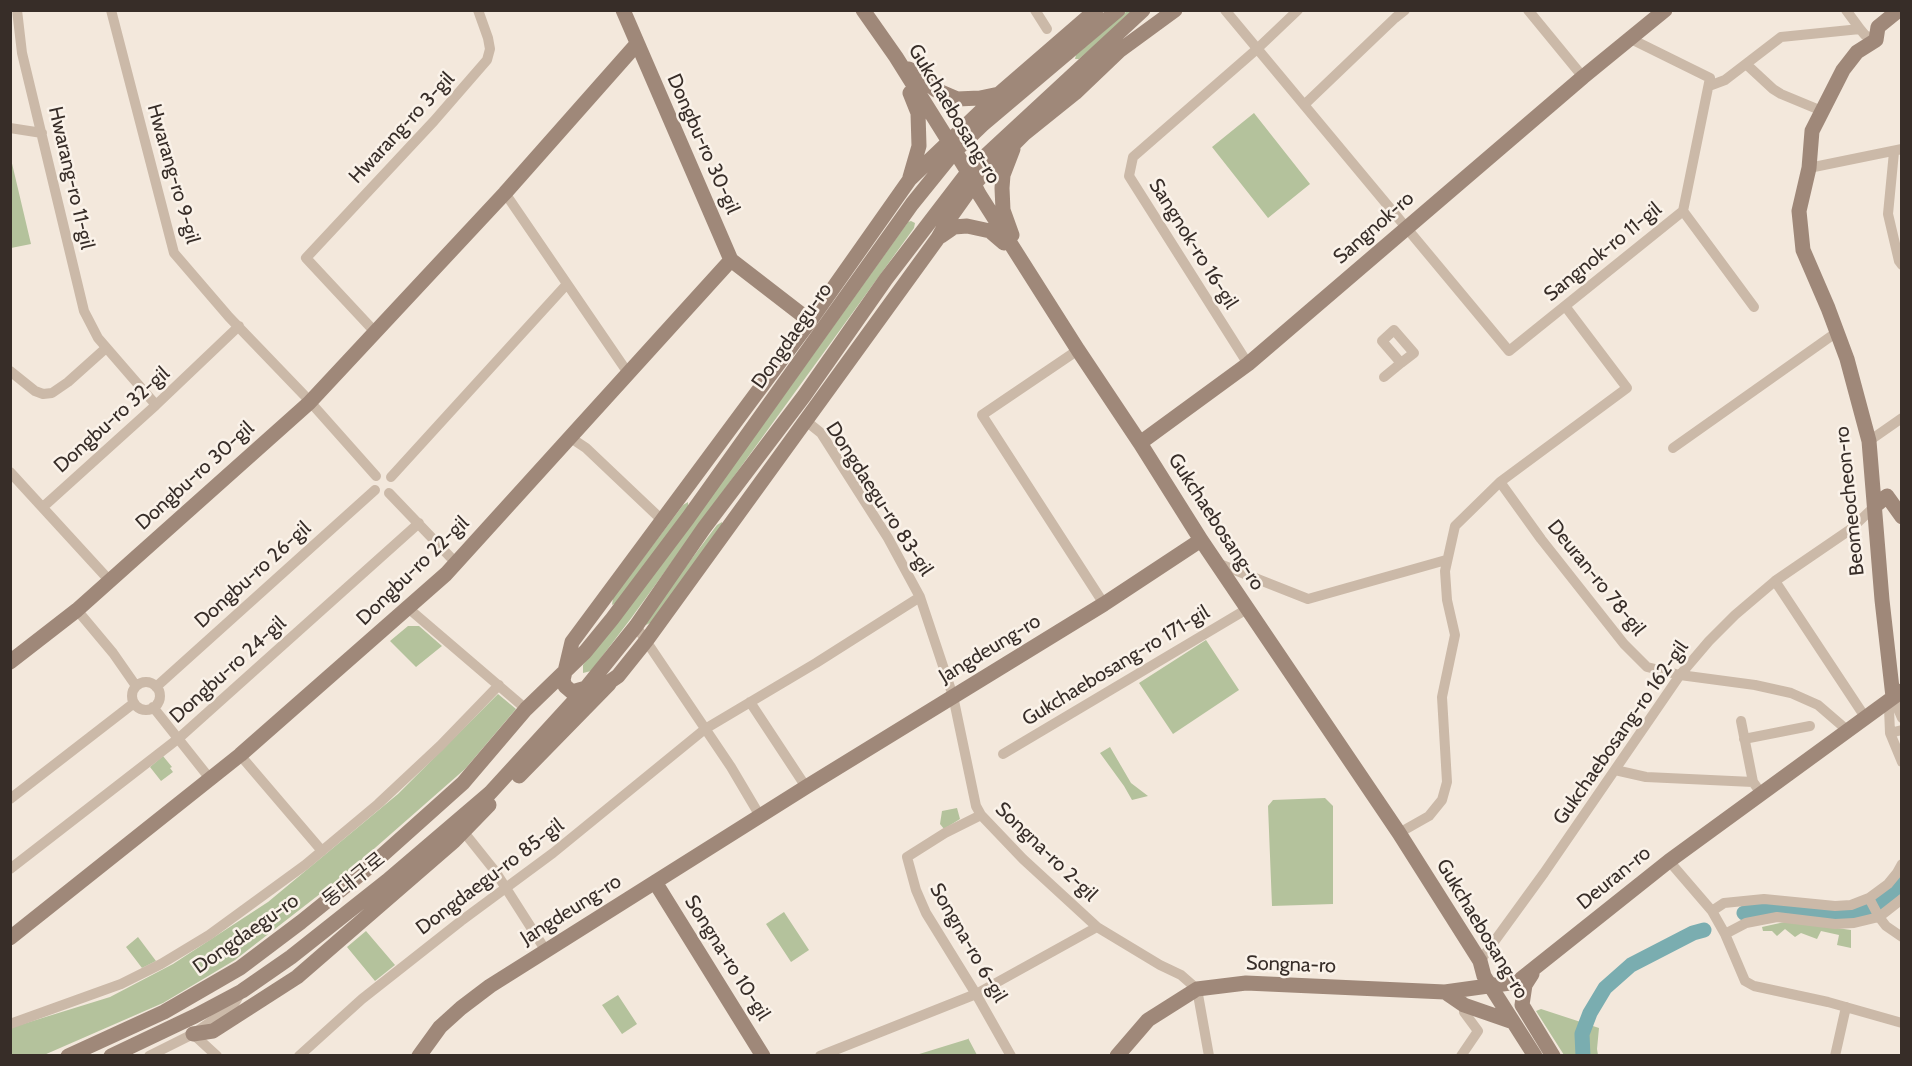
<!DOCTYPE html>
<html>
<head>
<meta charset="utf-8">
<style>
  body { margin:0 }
  #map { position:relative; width:1912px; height:1066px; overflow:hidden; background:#f3e8dc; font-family:Cabin,sans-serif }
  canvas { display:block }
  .frame { position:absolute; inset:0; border:12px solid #372d28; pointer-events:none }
</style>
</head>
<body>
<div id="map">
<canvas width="1912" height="1066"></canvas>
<div class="frame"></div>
</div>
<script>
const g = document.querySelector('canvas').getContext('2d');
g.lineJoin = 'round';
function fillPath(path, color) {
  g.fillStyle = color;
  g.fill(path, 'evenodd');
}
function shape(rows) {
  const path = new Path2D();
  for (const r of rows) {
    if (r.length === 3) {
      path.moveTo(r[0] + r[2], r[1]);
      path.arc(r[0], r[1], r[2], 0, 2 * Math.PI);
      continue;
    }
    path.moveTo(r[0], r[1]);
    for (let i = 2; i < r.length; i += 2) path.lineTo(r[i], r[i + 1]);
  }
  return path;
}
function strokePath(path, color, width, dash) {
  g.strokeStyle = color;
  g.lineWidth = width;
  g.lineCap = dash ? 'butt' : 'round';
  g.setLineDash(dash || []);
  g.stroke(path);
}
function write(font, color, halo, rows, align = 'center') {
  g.font = font + ' Cabin,"Noto Sans KR",sans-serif';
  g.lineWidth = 5;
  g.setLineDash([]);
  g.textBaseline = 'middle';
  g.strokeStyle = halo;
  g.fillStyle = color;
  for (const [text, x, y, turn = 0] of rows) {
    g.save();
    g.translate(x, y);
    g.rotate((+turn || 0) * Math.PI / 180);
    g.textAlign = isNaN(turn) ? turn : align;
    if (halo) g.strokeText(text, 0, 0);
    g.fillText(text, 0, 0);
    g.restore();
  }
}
fillPath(shape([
  [1127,11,1135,11,1079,59,1075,59,1076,55],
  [1254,113,1310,184,1268,218,1212,147],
  [10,155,31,244,11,248,10,248],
  [911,221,915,223,914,228,632,617,591,671,583,673,583,665,752,440,908,222],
  [688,502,688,508,620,601,612,605,613,598,683,505],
  [722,522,722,528,654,621,646,625,647,618,717,525],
  [408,626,419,626,442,646,416,667,390,641],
  [1206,640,1239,690,1173,734,1139,683],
  [498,694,516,709,465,769,343,876,235,960,163,1003,44,1055,11,1054,10,1028,110,997,173,964,268,902,398,794],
  [1110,747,1131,783,1148,796,1132,800,1124,786,1100,753],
  [163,756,172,767,170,768,173,772,161,781,150,767],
  [1325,798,1333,806,1333,904,1272,906,1268,806,1273,800],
  [957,808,960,819,944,829,940,824,942,811],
  [784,912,809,950,791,962,766,924],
  [1789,921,1851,930,1851,948,1837,945,1839,935,1821,931,1817,939,1801,933,1795,937,1785,929,1777,936,1772,931,1763,931,1762,927],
  [366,931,395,965,375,981,347,947],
  [138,937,156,961,142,968,126,947],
  [618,995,637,1024,622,1034,602,1005],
  [1541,1009,1599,1028,1597,1049,1598,1055,1564,1055,1536,1011],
  [968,1038,977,1055,916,1055,968,1039]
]), '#b4c29c');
strokePath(shape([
  [1744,913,1765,908,1838,914,1857,913,1881,903,1902,882],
  [1583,1056,1582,1034,1590,1013,1605,988,1631,965,1693,933,1704,930]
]), '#7aadb0', 15);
strokePath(shape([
  [17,10,22,53,84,311,98,338,156,405],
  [111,10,174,253,229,317,304,395,376,476],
  [1035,10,1047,29],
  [1225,10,1509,351,1683,211,1710,78,1631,39],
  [1528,10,1583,77],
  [1846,10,1860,29],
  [1746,64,1773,89,1781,94,1822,111],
  [1709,86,1725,80,1781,37,1860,29,1865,35,1876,40],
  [1304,105,1395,18,1405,10],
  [10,128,42,133],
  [1894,152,1888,214,1899,261,1902,265],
  [1809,168,1902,149],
  [505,193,628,373],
  [1683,211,1754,307],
  [375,332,306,258,434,121,487,60,490,49,488,38,478,10],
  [1078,350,982,415,1104,604],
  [1248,364,1129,176,1133,157,1257,49,1298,10],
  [10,371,35,391,43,394,52,393,68,382,106,348],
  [1384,377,1401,363,1414,353,1394,330,1382,341,1401,363],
  [806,421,821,433,888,538,920,597,953,696,976,806,981,815,1023,859,1097,927,1160,965,1181,975,1197,989,1209,1056],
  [571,438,586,448,663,521],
  [1869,441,1902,418],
  [1673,448,1837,332],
  [10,472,109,580],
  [391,477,567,284],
  [1500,482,1541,539,1624,644,1647,667,1680,675,1755,685,1791,693,1818,705,1847,730],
  [389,493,456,563],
  [43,507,156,405,239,326],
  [1217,563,1308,599,1446,560],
  [1775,581,1865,717],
  [408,608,526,709],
  [77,610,113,653,136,686],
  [636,626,731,767,760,816],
  [146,696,14],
  [156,687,375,490],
  [1893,697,1889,708,1890,733,1902,762],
  [1893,697,1902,718],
  [750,702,806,787],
  [153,707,211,780],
  [1741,721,1753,782],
  [1890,733,1902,730],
  [1744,739,1810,726],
  [1003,754,1247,609],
  [240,755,322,851],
  [1615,770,1646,777,1753,782,1761,793],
  [10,799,134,703],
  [981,815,945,833,907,857,916,890,926,913,976,994,1011,1056],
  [463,831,495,871,546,951],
  [1399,833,1429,816,1442,800,1447,782,1442,697,1455,635,1447,600,1445,571,1455,526,1500,482,1627,388,1565,306],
  [1669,861,1712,911,1725,934,1745,981,1754,986,1828,1002,1902,1023],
  [10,869,179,738,419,523],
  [1869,898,1879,917,1886,926,1902,937],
  [1712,911,1724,903,1764,899,1835,906,1851,905,1869,898,1888,884,1897,873,1902,864],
  [1725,934,1746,923,1777,917,1835,924,1854,923,1879,917,1902,899],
  [1480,961,1544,873,1680,675,1709,641,1735,615,1775,581,1851,529,1875,506],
  [10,1024,121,984,161,964,209,935,305,865,378,804,440,746,499,685],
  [193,1034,217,1056],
  [149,1056,193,1034,233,1006,241,992],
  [299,1056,362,999,461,921,553,853,705,729,816,663,920,597],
  [820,1056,976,994,1097,927],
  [1461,1056,1478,1031,1464,1012,1464,1005],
  [1835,1056,1846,1007]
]), '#cbb9a8', 10);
strokePath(shape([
  [623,10,731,260,810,321],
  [863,10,896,57,968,172,979,194,1078,350,1140,443,1201,540,1399,833,1480,961,1484,976,1535,1056],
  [1096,10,999,94,910,179,810,321,572,642,563,680,565,686,572,692,586,688,605,685,618,676,646,641,938,238,947,222,974,184,1024,134,1075,93,1119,51,1175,10],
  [909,69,936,90,957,99,980,98,999,94],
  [910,93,918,113,919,146,910,177],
  [1012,235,1003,210,1002,188,1003,175,1013,149],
  [941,236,954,227,967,226,990,231,1004,243],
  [1140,443,1248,364,1583,77,1665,10],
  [1875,506,1887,496,1902,517],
  [10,662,77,610,309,403,505,193,636,45],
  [1893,697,1882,600,1869,441,1847,359,1828,308,1803,250,1799,211,1809,168,1812,131,1843,70,1857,52,1876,40,1878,27,1899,10],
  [519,776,609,684],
  [655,882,763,1056],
  [10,938,240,755,446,574,731,260],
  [1532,974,1525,985,1522,1005,1553,1056],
  [1445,992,1464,1005,1513,1022],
  [193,1034,213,1031,297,977,454,841,489,805],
  [68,1056,164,1012,240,968,301,922,368,868,463,783,526,709,585,652,612,619,688,518,912,204,954,152,982,125,1118,10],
  [111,1056,195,1016,242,991,291,957,387,881,490,793,586,688,636,626,704,528,804,396,886,279,968,172,1143,10],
  [419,1056,440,1027,461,1008,490,986,806,787,1104,604,1201,540],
  [1117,1056,1148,1020,1197,989,1246,983,1445,992,1517,982,1669,861,1902,691]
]), '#9f8879', 15);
write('20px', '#372d28', '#faf2e9', [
  ["Gukchaebosang-ro",954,114,59],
  ["Hwarang-ro 3-gil",402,128,-47],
  ["Dongbu-ro 30-gil",703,144,66],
  ["Hwarang-ro 9-gil",173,174,74],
  ["Hwarang-ro 11-gil",71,178,77],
  ["Sangnok-ro",1374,228,-41],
  ["Sangnok-ro 16-gil",1193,244,58],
  ["Sangnok-ro 11-gil",1603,252,-39],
  ["Dongdaegu-ro",792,336,-55],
  ["Dongbu-ro 32-gil",112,420,-42],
  ["Dongbu-ro 30-gil",195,476,-42],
  ["Dongdaegu-ro 83-gil",879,499,57],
  ["Beomeocheon-ro",1850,501,-96],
  ["Gukchaebosang-ro",1216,522,57],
  ["Dongbu-ro 22-gil",413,571,-44],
  ["Dongbu-ro 26-gil",253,575,-42],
  ["Deuran-ro 78-gil",1596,578,51],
  ["Jangdeung-ro",990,649,-31],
  ["Gukchaebosang-ro 171-gil",1116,666,-31],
  ["Dongbu-ro 24-gil",228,670,-42],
  ["Gukchaebosang-ro 162-gil",1621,733,-55],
  ["Songna-ro 2-gil",1046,852,44],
  ["Dongdaegu-ro 85-gil",490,877,-37],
  ["Deuran-ro",1614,878,-39],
  ["동대구로",354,880,-39],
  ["Jangdeung-ro",571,910,-32],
  ["Gukchaebosang-ro",1482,929,59],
  ["Dongdaegu-ro",246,934,-35],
  ["Songna-ro 6-gil",968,943,60],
  ["Songna-ro 10-gil",727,958,58],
  ["Songna-ro",1291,965,2]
]);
</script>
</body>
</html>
